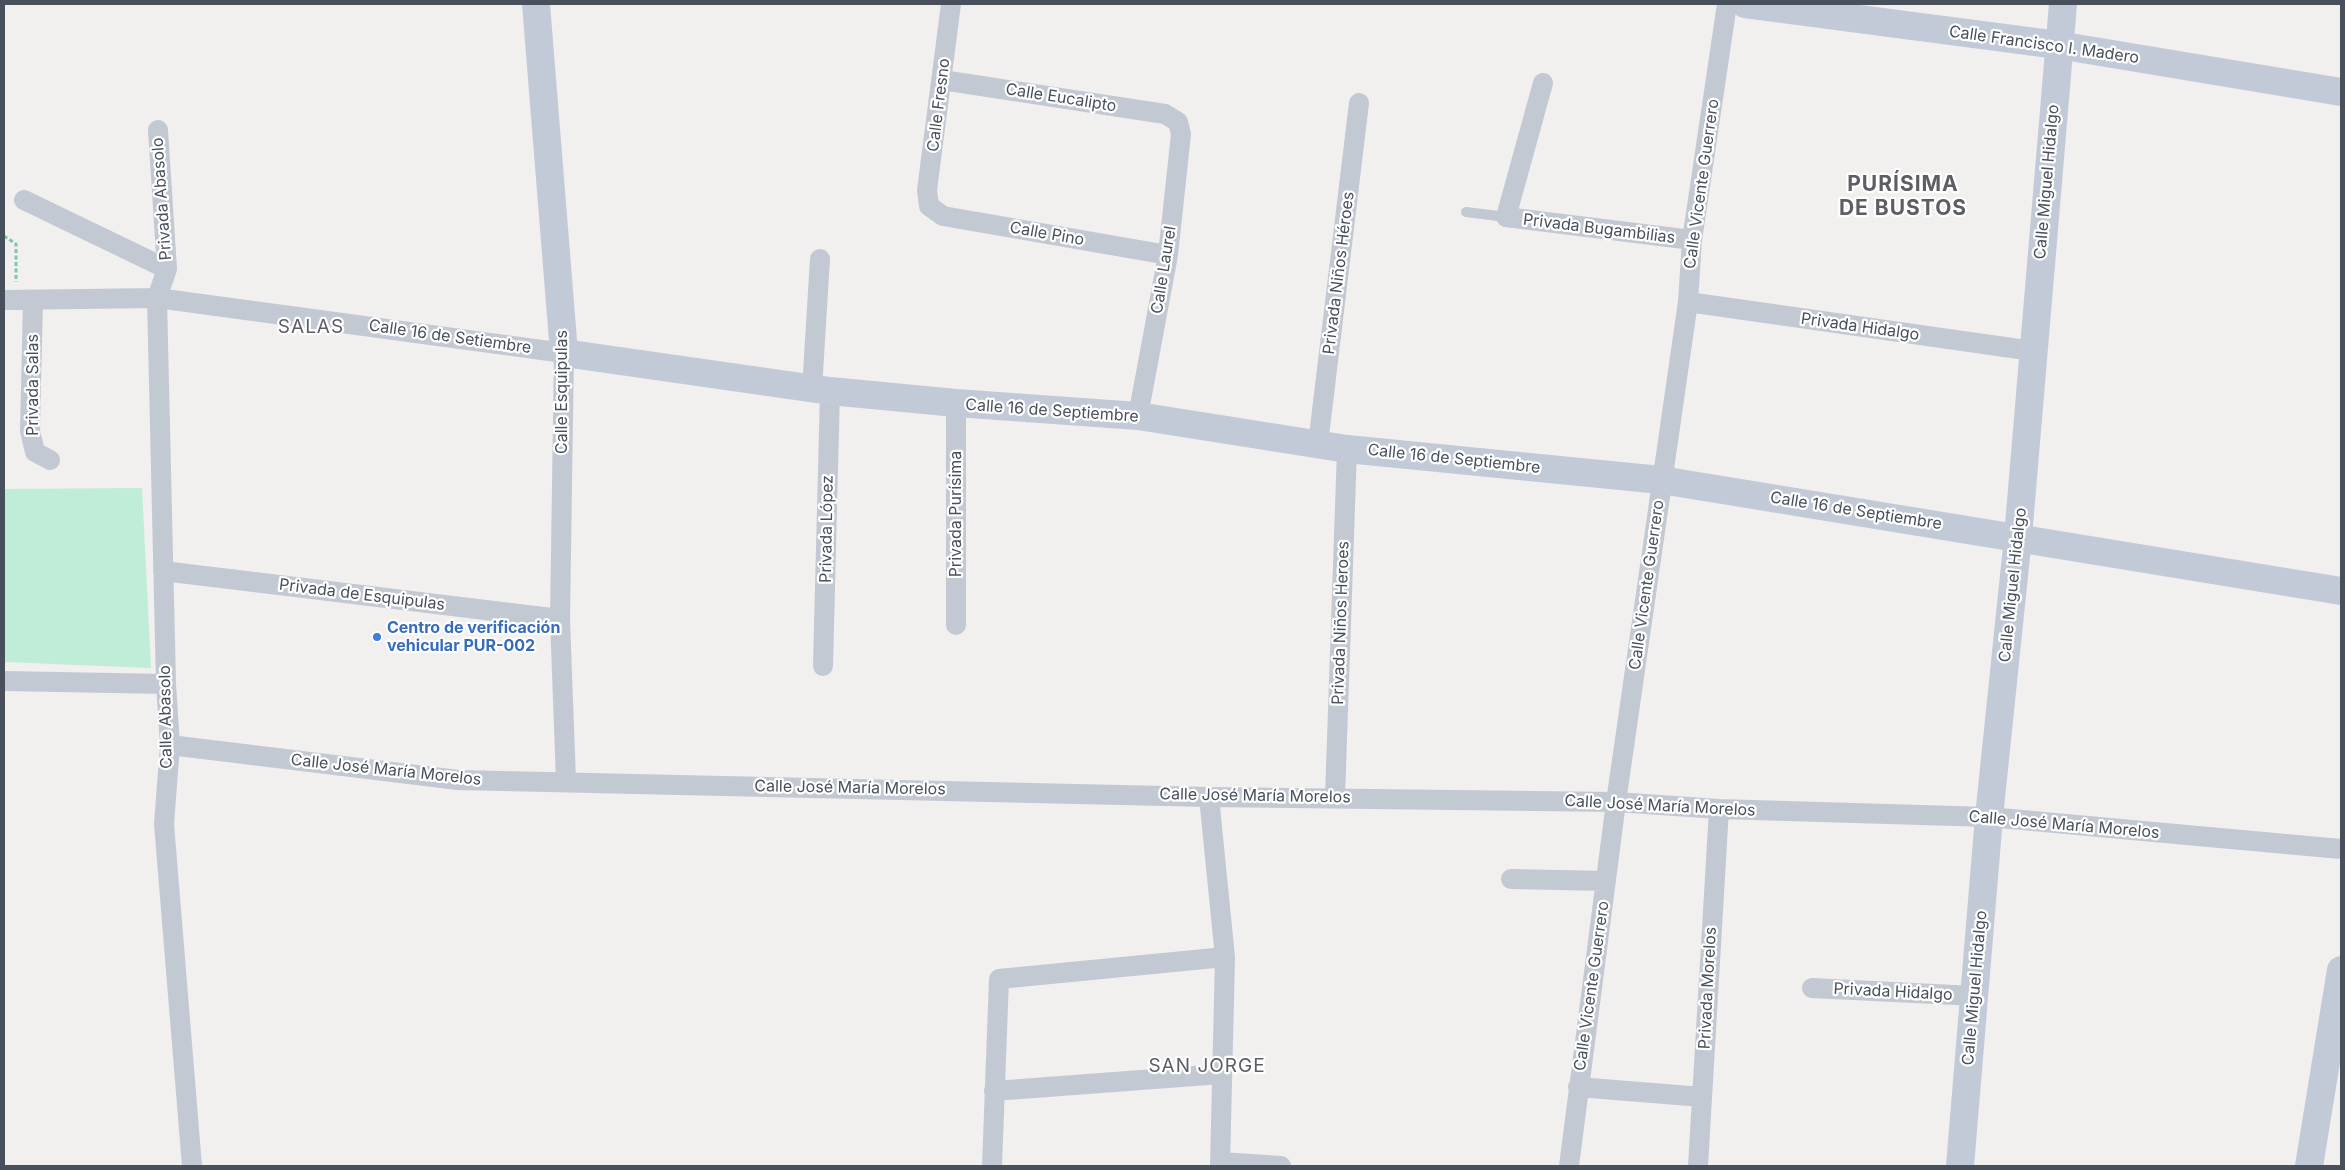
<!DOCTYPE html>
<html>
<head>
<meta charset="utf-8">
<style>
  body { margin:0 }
  #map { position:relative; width:2345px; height:1170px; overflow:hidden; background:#f2efef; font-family:Inter,sans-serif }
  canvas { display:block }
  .frame { position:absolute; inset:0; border:5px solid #48505c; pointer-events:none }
</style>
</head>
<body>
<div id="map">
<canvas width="2345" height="1170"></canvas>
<div class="frame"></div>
</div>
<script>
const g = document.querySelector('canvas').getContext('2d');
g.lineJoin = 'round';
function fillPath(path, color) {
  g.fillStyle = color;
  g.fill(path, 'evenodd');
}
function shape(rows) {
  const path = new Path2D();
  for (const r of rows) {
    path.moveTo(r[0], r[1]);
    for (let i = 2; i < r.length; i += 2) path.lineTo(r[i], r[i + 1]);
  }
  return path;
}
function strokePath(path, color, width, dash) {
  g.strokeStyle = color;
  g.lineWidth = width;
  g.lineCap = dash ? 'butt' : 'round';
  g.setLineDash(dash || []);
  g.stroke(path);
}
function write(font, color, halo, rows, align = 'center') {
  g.font = font + ' Inter,sans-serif';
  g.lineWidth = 4.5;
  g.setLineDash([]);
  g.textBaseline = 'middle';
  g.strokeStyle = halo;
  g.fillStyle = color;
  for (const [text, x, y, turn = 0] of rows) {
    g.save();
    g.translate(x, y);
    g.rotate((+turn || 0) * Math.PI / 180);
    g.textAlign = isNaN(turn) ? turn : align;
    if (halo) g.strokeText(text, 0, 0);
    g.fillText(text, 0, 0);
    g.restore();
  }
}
fillPath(shape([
  [142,488,151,668,4,662,4,489]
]), '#bfedd7');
strokePath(shape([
  [4,236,16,244,16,282]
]), '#78caad', 3, [4, 2.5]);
strokePath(shape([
  [1466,212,1506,217]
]), '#c3c9d3', 10);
strokePath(shape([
  [951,4,927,190,929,206,943,216,1168,255],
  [942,80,1165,114,1178,122,1181,134,1168,255,1138,416],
  [1543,83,1506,217,1692,240],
  [158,130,167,269,157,298,166,684,170,745,164,824,192,1166],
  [24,200,167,269],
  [4,300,157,298,564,353,560,619,566,781],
  [33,300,30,431,35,452,50,460],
  [1688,302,2033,351],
  [812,389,820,259],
  [956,403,956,625],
  [1318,444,1359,103],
  [163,571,560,619],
  [823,666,830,391],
  [4,681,166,684],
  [170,745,458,780,1209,797,1616,802,1719,809,1989,817,2341,849],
  [1209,797,1225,957,1220,1166],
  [1335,797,1347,449],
  [1511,879,1606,881],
  [1812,988,1975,996],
  [1578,1087,1702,1097],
  [994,1091,1221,1074],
  [1221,1162,1281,1166],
  [992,1166,999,979,1225,957],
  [1569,1166,1616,802,1688,302,1692,240,1727,4],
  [1698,1166,1719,809]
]), '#c3c9d3', 20);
strokePath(shape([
  [536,4,564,353,830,391,956,403,1138,416,1347,449,1661,480,2341,591],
  [1745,4,2058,45,2341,92],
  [1960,1166,1989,817,2018,537,2063,4],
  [2309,1166,2341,970]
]), '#c2cad7', 28);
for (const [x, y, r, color] of [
  [377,637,5,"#3f7fe0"]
]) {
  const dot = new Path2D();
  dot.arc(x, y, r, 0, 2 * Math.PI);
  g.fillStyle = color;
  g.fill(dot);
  strokePath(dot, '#fff', 2);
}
write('16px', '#48505c', '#fff', [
  ["Calle Francisco I. Madero",2044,45,8],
  ["Calle Eucalipto",1061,98,9],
  ["Calle Fresno",939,105,-83],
  ["Calle Miguel Hidalgo",2047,182,-85],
  ["Calle Vicente Guerrero",1702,184,-82],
  ["Privada Abasolo",162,199,-94],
  ["Privada Bugambilias",1599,229,7],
  ["Calle Pino",1047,234,10],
  ["Calle Laurel",1164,270,-81],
  ["Privada Niños Héroes",1339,273,-83],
  ["Privada Hidalgo",1860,327,8],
  ["Calle 16 de Setiembre",450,337,8],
  ["Privada Salas",33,385,-90],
  ["Calle Esquipulas",562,392,-90],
  ["Calle 16 de Septiembre",1052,411,4],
  ["Calle 16 de Septiembre",1454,459,6],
  ["Calle 16 de Septiembre",1856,511,9],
  ["Privada Purísima",956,514,-90],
  ["Privada López",827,529,-89],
  ["Calle Vicente Guerrero",1647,585,-82],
  ["Calle Miguel Hidalgo",2013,585,-84],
  ["Privada de Esquipulas",362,595,7],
  ["Privada Niños Heroes",1341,623,-88],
  ["Calle Abasolo",166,717,-91],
  ["Calle José María Morelos",386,770,6],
  ["Calle José María Morelos",850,788,1],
  ["Calle José María Morelos",1255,796,1],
  ["Calle José María Morelos",1660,806,3],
  ["Calle José María Morelos",2064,825,5],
  ["Calle Vicente Guerrero",1592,986,-82],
  ["Privada Morelos",1708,988,-87],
  ["Calle Miguel Hidalgo",1975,988,-85],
  ["Privada Hidalgo",1893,992,3]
]);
write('bold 16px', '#366cbe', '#fff', [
  ["Centro de verificación",387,628],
  ["vehicular PUR-002",387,646]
], 'left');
g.letterSpacing = '1px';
write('19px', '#5c5e64', '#fff', [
  ["SALAS",311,327],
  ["SAN JORGE",1207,1066]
]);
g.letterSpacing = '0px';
g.letterSpacing = '1px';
write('bold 21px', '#5c5e64', '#fff', [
  ["PURÍSIMA",1903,185],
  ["DE BUSTOS",1903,209]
]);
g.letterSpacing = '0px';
</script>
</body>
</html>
